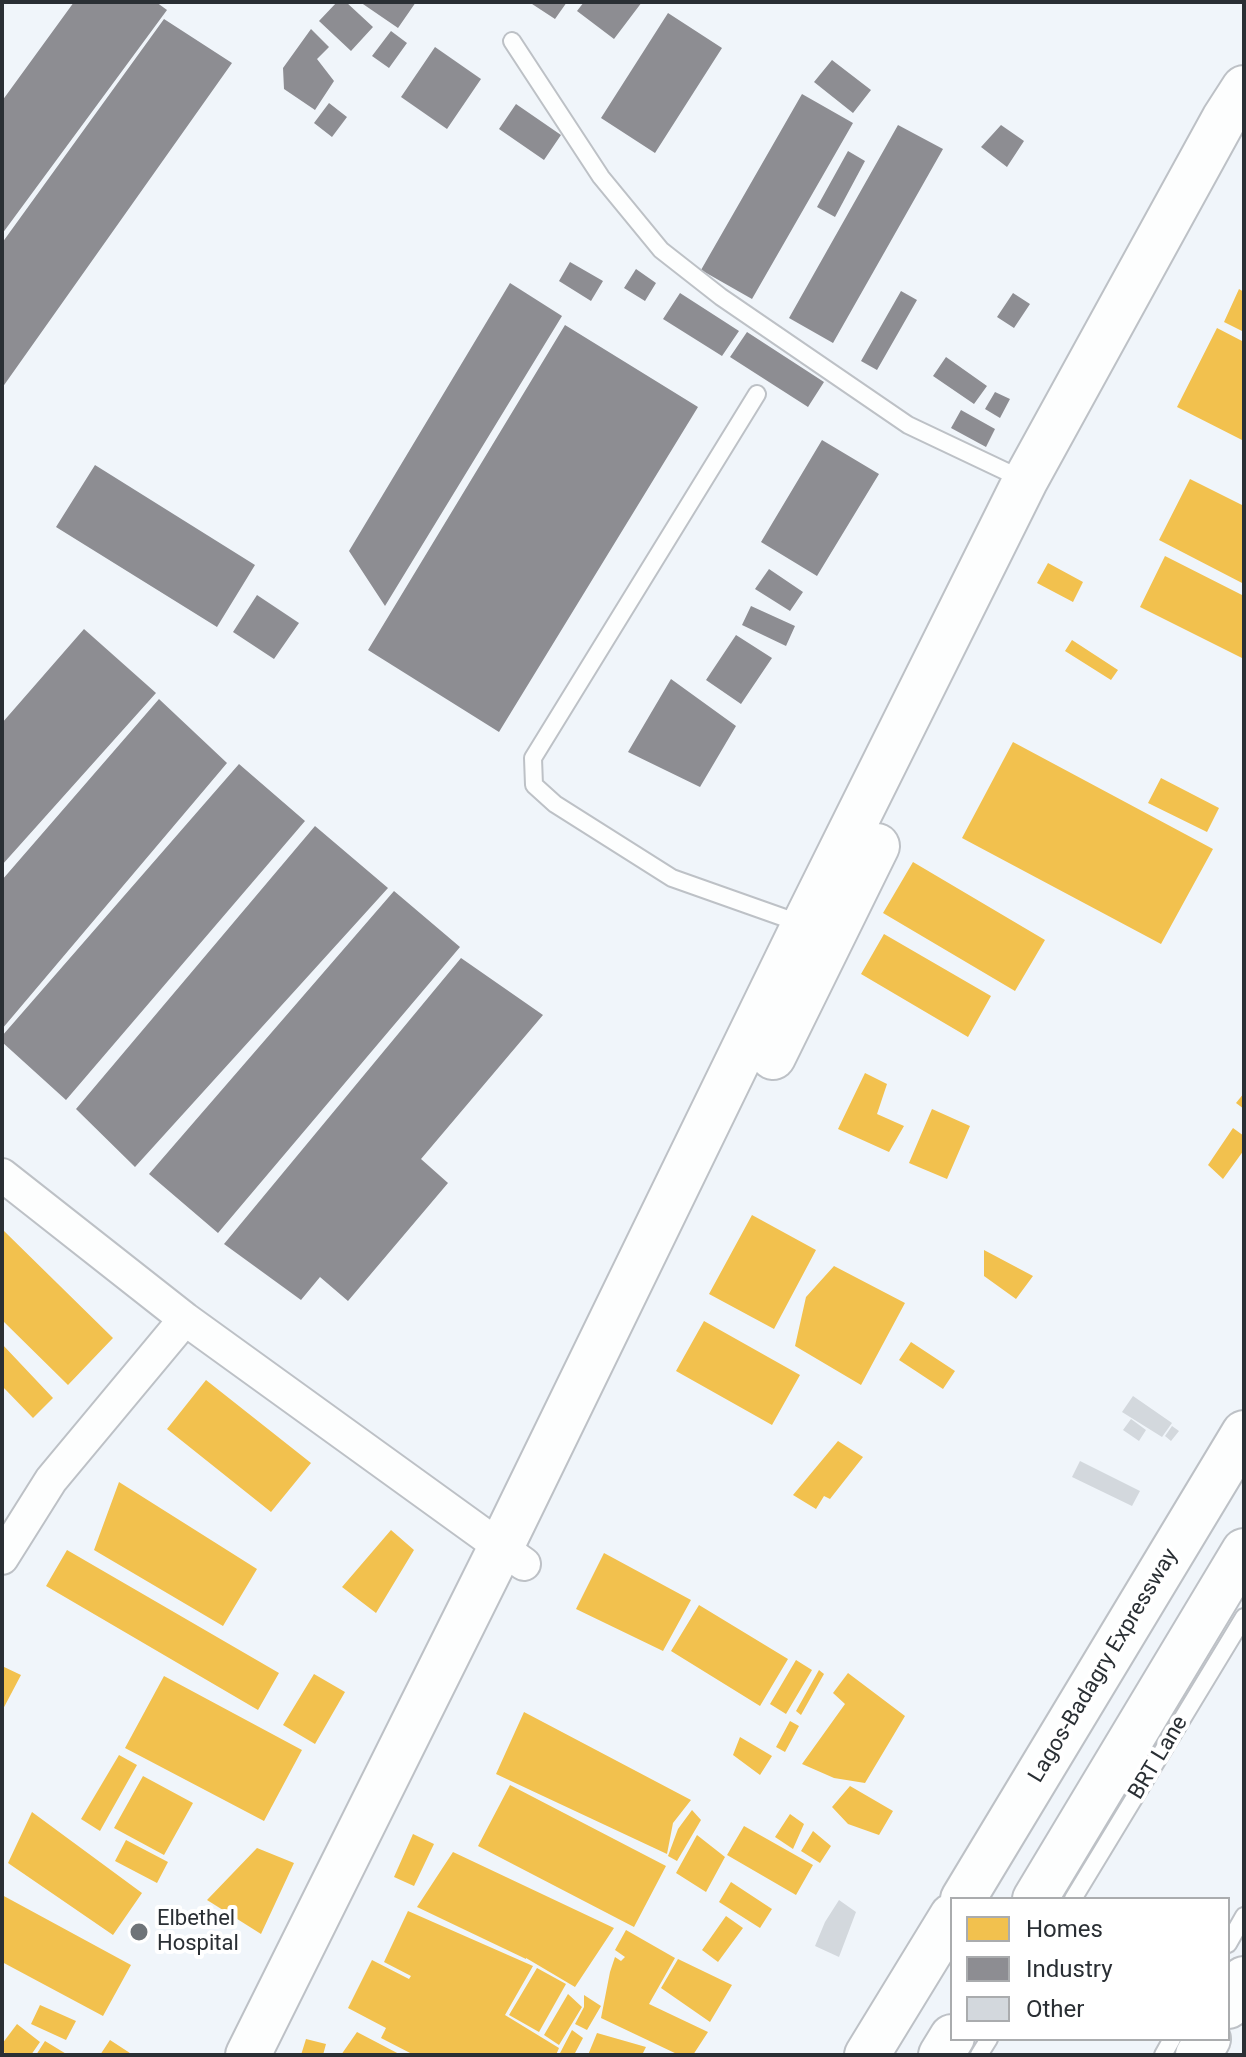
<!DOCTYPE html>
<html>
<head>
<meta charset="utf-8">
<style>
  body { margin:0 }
  #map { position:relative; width:1246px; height:2057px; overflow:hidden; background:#f0f5fa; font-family:Roboto,sans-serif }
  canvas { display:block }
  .frame { position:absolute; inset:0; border:4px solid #2a2f34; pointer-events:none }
  .legend { position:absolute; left:950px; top:1897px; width:280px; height:144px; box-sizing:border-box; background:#fff; border:2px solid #aaacae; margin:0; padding:10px 14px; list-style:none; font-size:24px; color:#2a2f34 }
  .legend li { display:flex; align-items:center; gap:16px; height:40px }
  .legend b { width:40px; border:2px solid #aaacae }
</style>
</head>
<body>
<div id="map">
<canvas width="1246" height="2057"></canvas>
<div class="frame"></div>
<ul class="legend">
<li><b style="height:22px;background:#f2c14e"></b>Homes</li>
<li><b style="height:22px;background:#8d8d92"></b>Industry</li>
<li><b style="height:22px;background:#d3d8dd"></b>Other</li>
</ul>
</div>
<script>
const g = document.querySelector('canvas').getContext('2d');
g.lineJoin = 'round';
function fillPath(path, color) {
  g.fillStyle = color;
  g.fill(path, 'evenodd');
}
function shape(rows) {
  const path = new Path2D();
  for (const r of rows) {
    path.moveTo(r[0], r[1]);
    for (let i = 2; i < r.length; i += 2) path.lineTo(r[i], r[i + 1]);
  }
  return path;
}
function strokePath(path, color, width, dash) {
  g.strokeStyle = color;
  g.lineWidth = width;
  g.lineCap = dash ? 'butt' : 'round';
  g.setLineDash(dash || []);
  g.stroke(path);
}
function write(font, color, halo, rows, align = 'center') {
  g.font = font + ' Roboto,sans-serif';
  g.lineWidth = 8;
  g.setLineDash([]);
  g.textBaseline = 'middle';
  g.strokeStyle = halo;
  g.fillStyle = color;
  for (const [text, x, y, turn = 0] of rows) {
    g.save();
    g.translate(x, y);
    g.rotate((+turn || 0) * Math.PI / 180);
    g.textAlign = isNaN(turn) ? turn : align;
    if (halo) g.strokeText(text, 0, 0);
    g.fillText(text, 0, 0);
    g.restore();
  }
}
fillPath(shape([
  [1239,289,1244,292,1244,332,1224,322],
  [1217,328,1244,342,1244,441,1177,407],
  [1190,479,1244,506,1244,584,1159,540],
  [1165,556,1244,596,1244,659,1140,607],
  [1048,563,1083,582,1073,602,1037,583],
  [1072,640,1118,670,1111,680,1065,651],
  [1013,742,1213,849,1161,944,962,838],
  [1161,778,1219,808,1207,832,1148,803],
  [913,862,1045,940,1015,991,883,913],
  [884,934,991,996,968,1037,861,974],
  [865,1073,887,1084,877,1114,904,1126,889,1152,838,1129],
  [1244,1093,1244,1109,1236,1103],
  [932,1109,970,1126,947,1179,909,1163],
  [1233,1128,1244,1136,1244,1150,1223,1179,1208,1165],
  [752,1215,816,1250,774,1329,709,1294],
  [2,1229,113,1338,68,1385,2,1320],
  [984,1250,1033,1276,1016,1299,984,1276],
  [834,1266,905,1303,861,1385,795,1346,806,1297],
  [704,1321,800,1375,772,1425,676,1371],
  [911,1342,955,1371,943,1389,899,1360],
  [2,1344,53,1398,33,1418,2,1386],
  [206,1380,311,1463,271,1512,167,1429],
  [838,1441,863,1457,830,1499,824,1496,816,1509,793,1495],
  [119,1482,257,1569,223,1626,94,1550],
  [391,1530,414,1550,376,1613,342,1587],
  [67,1550,279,1673,258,1710,46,1586],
  [604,1553,691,1600,663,1651,576,1609],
  [699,1605,788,1659,760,1706,671,1651],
  [796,1660,812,1670,786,1714,770,1704],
  [2,1666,21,1675,2,1711],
  [819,1670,824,1674,801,1715,796,1711],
  [848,1673,905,1716,865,1783,834,1778,802,1764,845,1704,833,1693],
  [314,1674,345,1692,315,1744,283,1725],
  [164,1676,302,1750,264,1821,125,1748],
  [524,1712,691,1800,673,1823,667,1854,496,1774],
  [790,1721,799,1726,785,1752,776,1747],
  [740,1737,772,1756,760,1775,733,1755],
  [119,1755,137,1765,100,1831,81,1819],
  [143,1776,193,1803,164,1855,114,1828],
  [510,1785,666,1866,634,1927,478,1846],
  [850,1786,893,1811,879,1835,848,1824,832,1807],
  [692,1810,701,1820,677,1861,668,1856,678,1829],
  [32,1812,142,1893,113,1935,8,1863],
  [790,1814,804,1824,793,1849,775,1837],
  [744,1826,813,1865,796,1895,727,1855],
  [813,1831,831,1846,820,1863,801,1851],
  [413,1834,434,1844,414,1886,394,1877],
  [697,1835,725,1857,706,1892,676,1873],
  [126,1840,168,1862,157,1883,115,1861],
  [257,1848,294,1863,261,1934,207,1900],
  [453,1852,614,1928,575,1987,526,1958,526,1959,417,1907],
  [731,1882,772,1909,760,1928,719,1902],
  [2,1895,131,1965,103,2016,2,1962],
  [408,1911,533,1966,505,2015,559,2048,556,2055,414,2055,381,2038,386,2028,348,2008,372,1960,409,1979,411,1976,384,1962],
  [726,1916,743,1928,718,1962,702,1950],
  [626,1930,675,1958,649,2004,708,2032,693,2055,679,2055,601,2018,610,1972,615,1957,621,1961,625,1957,615,1950],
  [678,1959,732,1985,710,2022,661,1988],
  [537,1968,566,1984,539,2032,509,2015],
  [568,1994,582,2007,559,2045,544,2035],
  [584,1995,601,2006,587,2030,575,2024,584,2007],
  [40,2005,76,2021,66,2040,31,2024],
  [17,2024,40,2042,31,2055,8,2055,2,2051,2,2044],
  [572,2030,583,2038,574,2055,559,2055],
  [357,2032,401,2055,341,2055],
  [597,2033,646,2047,642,2055,588,2055],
  [306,2039,326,2044,323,2055,301,2055],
  [110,2040,133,2055,100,2055],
  [45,2041,68,2055,36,2055]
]), '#f2c14e');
fillPath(shape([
  [74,2,156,2,167,10,2,234,2,101],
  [337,2,346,2,373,27,351,51,319,21],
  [360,2,416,2,398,28],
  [529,2,567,2,555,19],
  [584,2,642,2,614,39,577,11],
  [668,13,722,48,655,153,601,118],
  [164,19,232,63,2,388,2,243],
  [311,29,329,47,317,59,334,81,315,110,284,89,283,68],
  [391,31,407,43,389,68,372,56],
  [435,47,481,79,447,129,401,97],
  [832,60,871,90,853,113,814,82],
  [802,94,853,123,752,299,701,270],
  [329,103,347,117,332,137,314,123],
  [516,104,561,135,544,160,499,129],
  [898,125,943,149,833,343,789,318],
  [1001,125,1024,141,1007,167,981,147],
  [848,151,865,161,835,217,817,207],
  [570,262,603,281,591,301,559,281],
  [636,269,656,283,645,301,624,288],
  [510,283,562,316,385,606,349,551],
  [901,291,917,300,877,370,861,361],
  [680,293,739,331,722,356,663,319],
  [1013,293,1030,304,1014,328,997,317],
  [565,325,698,407,499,732,368,650],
  [747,332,824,382,808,407,730,357],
  [946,357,987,386,974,404,933,376],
  [995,392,1010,399,1000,418,985,409],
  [961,410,995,429,986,447,951,428],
  [822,440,879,474,817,576,761,542],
  [95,465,255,565,217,627,56,527],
  [769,569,803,592,790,611,755,589],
  [257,595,299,623,274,659,233,632],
  [751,606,795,626,786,646,742,625],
  [84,629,156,693,2,865,2,723],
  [736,635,772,658,741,704,706,680],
  [671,679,736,726,700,787,628,752],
  [159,699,227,763,2,1029,2,880],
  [239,764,305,821,66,1100,2,1042,2,1036],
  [315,826,388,888,135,1167,76,1109],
  [394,891,460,947,218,1233,149,1174],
  [461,958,543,1015,421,1159,448,1183,348,1301,320,1277,301,1300,224,1244]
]), '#8d8d92');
fillPath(shape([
  [1133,1396,1172,1423,1162,1437,1122,1412],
  [1131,1419,1146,1430,1139,1441,1123,1430],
  [1172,1426,1179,1431,1171,1441,1165,1436],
  [1080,1461,1140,1491,1132,1506,1072,1477],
  [839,1900,856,1912,839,1957,815,1946,825,1922]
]), '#d3d8dd');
const service = shape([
  [512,41,601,177,661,250,721,297,908,425,1024,480],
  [757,394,533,758,534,785,555,804,672,878,802,924],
  [1073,1899,1244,1617],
  [1228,1944,1244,1916],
  [979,2055,989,2039],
  [1163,2055,1172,2039]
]);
const minor = shape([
  [2,1175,185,1319,524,1564],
  [2,1558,51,1480,185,1319]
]);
const secondary = shape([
  [773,1057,877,846],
  [248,2055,501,1547,804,925,1025,481,1224,119,1244,88]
]);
const primary = shape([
  [963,1899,1244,1433],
  [867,2055,952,1916]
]);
const motorway = shape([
  [1035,1899,1244,1551],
  [1228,2006,1244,1979],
  [941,2055,952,2037],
  [1198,2055,1208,2039]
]);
strokePath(service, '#bdc1c6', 20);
strokePath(minor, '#bdc1c6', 36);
strokePath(secondary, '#bdc1c6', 48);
strokePath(primary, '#bdc1c6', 48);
strokePath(motorway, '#bdc1c6', 48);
strokePath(service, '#fdfefe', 16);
strokePath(minor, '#fdfefe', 32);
strokePath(secondary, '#fdfefe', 44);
strokePath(primary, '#fdfefe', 44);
strokePath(motorway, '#fdfefe', 44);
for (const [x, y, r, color] of [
  [139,1932,10,"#6f7479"]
]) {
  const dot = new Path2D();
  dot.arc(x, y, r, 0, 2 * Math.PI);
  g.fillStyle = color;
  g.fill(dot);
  strokePath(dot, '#fff', 3);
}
write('22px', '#2a2f34', '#fff', [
  ["Lagos-Badagry Expressway",1104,1666,-59],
  ["BRT Lane",1159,1758,-59]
]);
write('22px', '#2a2f34', '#fff', [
  ["Elbethel",157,1919],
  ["Hospital",157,1944]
], 'left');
</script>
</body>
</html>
